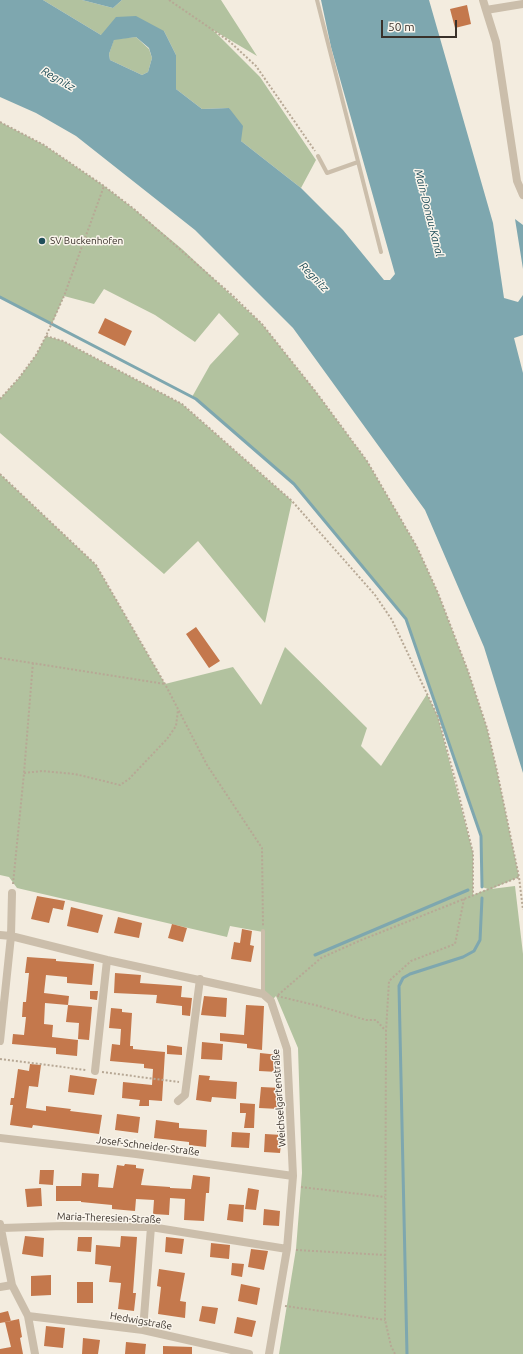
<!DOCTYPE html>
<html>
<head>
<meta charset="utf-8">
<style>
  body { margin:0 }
  #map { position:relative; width:523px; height:1354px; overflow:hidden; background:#f3ecdf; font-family:Ubuntu,sans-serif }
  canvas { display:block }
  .scale { position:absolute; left:381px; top:20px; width:76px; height:18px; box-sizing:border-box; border:2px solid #39312a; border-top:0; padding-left:5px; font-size:12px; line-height:14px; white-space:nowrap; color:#39312a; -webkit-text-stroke:3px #faf5ec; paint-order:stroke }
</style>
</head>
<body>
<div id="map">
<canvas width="523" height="1354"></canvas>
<div class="scale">50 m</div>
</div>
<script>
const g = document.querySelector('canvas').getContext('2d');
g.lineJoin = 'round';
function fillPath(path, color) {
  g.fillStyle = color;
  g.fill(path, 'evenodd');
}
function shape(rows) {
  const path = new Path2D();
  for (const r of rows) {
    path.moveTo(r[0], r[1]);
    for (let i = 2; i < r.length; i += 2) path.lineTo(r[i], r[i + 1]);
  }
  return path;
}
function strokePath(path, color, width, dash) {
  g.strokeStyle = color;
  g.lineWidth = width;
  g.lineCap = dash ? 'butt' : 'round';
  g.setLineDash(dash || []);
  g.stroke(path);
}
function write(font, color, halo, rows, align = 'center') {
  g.font = font + ' Ubuntu,sans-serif';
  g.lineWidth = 3;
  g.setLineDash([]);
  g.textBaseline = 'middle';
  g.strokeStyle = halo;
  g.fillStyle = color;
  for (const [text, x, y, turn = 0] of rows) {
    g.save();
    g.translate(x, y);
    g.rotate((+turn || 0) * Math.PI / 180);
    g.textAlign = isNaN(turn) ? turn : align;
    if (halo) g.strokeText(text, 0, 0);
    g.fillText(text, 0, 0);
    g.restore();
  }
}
fillPath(shape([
  [43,0,82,0,113,8,122,0,221,0,257,56,213,30,260,77,316,160,301,188,241,141,229,108,202,109,176,89,176,55,164,31,101,35],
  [136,37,149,49,152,58,148,72,142,75,110,60,109,54,114,39],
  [0,122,44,145,104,186,134,209,182,249,262,324,316,392,367,461,417,547,438,593,468,671,487,728,497,771,519,877,491,889,515,886,523,954,523,1354,279,1354,296,1249,302,1173,298,1048,276,996,271,1001,263,994,263,932,230,926,227,937,17,888,9,877,0,875,0,474,96,565,165,684,233,667,261,705,285,647,367,728,361,746,381,766,427,694,438,717,473,853,473,895,488,889,482,887,481,836,406,619,294,484,196,399,192,397,210,365,239,334,219,313,195,342,155,315,104,289,94,304,64,296,52,324,0,298],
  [46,336,63,341,182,404,292,501,265,623,198,541,164,574,0,433,0,399,19,378,36,355]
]), '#b2c29f');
fillPath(shape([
  [0,0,43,0,101,35,116,17,136,16,164,31,176,55,176,89,202,109,229,108,243,126,241,141,301,188,343,230,384,280,390,280,395,274,331,47,321,0,429,0,493,223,504,298,518,302,523,295,523,335,514,338,523,373,523,773,484,647,425,510,293,328,195,230,76,136,36,113,0,97],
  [136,37,149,48,152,58,148,72,142,75,110,60,109,54,114,40],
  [82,0,122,0,113,8],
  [515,219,523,225,523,269]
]), '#7ea7af');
strokePath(shape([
  [0,297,196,399,294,484,406,619,481,836,482,887],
  [315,955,468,890],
  [407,1354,399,986,403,978,410,974,463,957,474,951,480,940,482,898]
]), '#7ea7af', 3);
fillPath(shape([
  [467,5,471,24,455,28,450,9],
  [105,318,132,331,125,346,98,333],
  [196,627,220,661,209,668,186,634],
  [37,896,65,901,63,910,53,908,49,923,31,919],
  [71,907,103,915,98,933,67,926],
  [118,917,142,923,139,938,114,933],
  [172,924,187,928,183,942,168,938],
  [242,929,252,931,250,945,254,946,251,962,231,959,234,942,240,943],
  [27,957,56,959,56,961,94,964,92,985,67,983,67,977,46,975,44,993,69,996,68,1005,45,1003,44,1024,53,1025,52,1037,78,1040,77,1056,56,1054,56,1048,12,1044,13,1034,24,1035,26,1017,22,1017,23,1002,26,1002,29,973,25,973],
  [115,973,141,975,140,983,182,986,181,997,192,998,190,1016,182,1015,182,1006,156,1003,157,995,114,993],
  [90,991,98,991,97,1000,90,999],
  [204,996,227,998,226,1017,201,1015],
  [68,1005,92,1007,89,1040,78,1039,79,1023,66,1022],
  [246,1005,264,1006,262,1050,247,1048,247,1044,220,1041,220,1033,244,1035],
  [111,1008,122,1009,122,1012,132,1013,130,1046,133,1046,133,1049,165,1052,162,1101,149,1100,149,1106,139,1106,140,1100,122,1098,123,1082,152,1085,153,1069,144,1068,144,1064,110,1061,112,1044,120,1045,121,1029,109,1028],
  [202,1042,223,1044,222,1060,201,1059],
  [167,1045,182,1047,182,1055,167,1054],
  [260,1053,279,1055,278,1072,259,1071],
  [30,1064,41,1065,38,1087,29,1086,26,1108,46,1111,46,1106,71,1109,70,1111,102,1115,99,1134,33,1125,32,1128,10,1125,13,1105,10,1105,11,1098,14,1098,18,1069,29,1071],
  [70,1075,97,1079,94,1095,68,1092],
  [199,1075,210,1076,209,1080,237,1082,236,1099,212,1097,211,1102,196,1100],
  [261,1087,281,1088,279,1109,259,1108],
  [240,1103,255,1104,254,1128,244,1128,246,1113,240,1113],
  [117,1114,140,1117,138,1133,115,1130],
  [156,1120,179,1123,179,1128,207,1130,206,1147,189,1145,189,1142,154,1138],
  [232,1132,250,1133,249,1148,231,1147],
  [265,1134,282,1135,280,1153,264,1152],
  [125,1164,136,1165,136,1168,144,1169,141,1185,170,1187,170,1188,191,1189,193,1175,210,1177,209,1193,206,1193,204,1221,184,1220,185,1199,170,1198,169,1215,153,1214,154,1200,136,1199,135,1211,112,1209,112,1205,81,1202,81,1201,56,1201,56,1186,81,1186,82,1173,99,1174,98,1187,113,1188,117,1165,124,1166],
  [40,1170,54,1170,53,1185,39,1184],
  [41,1188,42,1206,27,1207,25,1189],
  [248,1188,259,1190,256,1210,245,1209],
  [229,1204,244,1205,243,1222,227,1220],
  [264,1209,280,1211,279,1226,263,1225],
  [25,1236,44,1238,43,1257,22,1254],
  [121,1236,137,1237,133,1293,136,1293,134,1311,118,1309,121,1283,109,1282,111,1266,95,1264,96,1245,120,1247],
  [78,1237,92,1237,91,1252,77,1251],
  [166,1237,184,1239,182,1254,165,1252],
  [211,1243,230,1245,229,1259,210,1257],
  [251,1249,268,1251,264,1270,248,1267],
  [232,1263,244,1264,242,1277,231,1275],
  [159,1269,185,1273,180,1301,186,1302,185,1318,158,1314,161,1287,157,1286],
  [51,1275,51,1295,31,1296,31,1276],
  [77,1282,93,1282,93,1303,77,1303],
  [241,1284,260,1288,257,1305,238,1301],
  [202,1306,218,1308,215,1324,199,1321],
  [8,1311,11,1321,0,1323,0,1313],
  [237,1317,256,1321,252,1337,234,1333],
  [19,1319,22,1337,20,1338,23,1354,0,1354,0,1349,11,1347,5,1322],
  [46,1326,65,1328,63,1348,44,1346],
  [83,1338,100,1340,98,1354,82,1354],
  [126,1342,146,1344,145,1354,125,1354],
  [163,1346,192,1347,192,1354,163,1354]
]), '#c4784c');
strokePath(shape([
  [169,0,229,41,256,66,315,151],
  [0,122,44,145,104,186,134,209,232,295,262,324,316,392,367,461,417,547,438,593,468,671,487,728,497,771,519,877,523,910],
  [46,336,63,341,182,404,292,501,375,595,392,620,438,717,456,783,473,853,473,895],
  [0,399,19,378,36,355,46,336,64,296,104,186],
  [0,474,96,565,165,684,207,765,262,848,263,926],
  [0,658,165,684],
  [24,773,42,771,75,774,120,785,129,779,167,739,176,726,178,710],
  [13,884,24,773,33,662],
  [278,995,321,958,359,941,519,877],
  [277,996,319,1006,366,1020,376,1020,385,1030],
  [0,1059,86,1070],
  [102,1072,179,1082],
  [301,1187,385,1197],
  [296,1250,385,1255],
  [285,1306,385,1320],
  [395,1354,391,1346,385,1320,386,1031,389,981,411,961,455,944,464,899]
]), '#b7a895', 2, [2, 2]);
strokePath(shape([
  [317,0,381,252],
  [318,156,327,173,358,162],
  [263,931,263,994]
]), '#cbbeab', 4);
strokePath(shape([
  [483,0,486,10,523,4],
  [486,10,496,42,517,181,523,195],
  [0,935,11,936,107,960,263,994,271,1001,287,1049,293,1176,287,1249,269,1354],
  [0,1041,11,936,12,893],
  [95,1071,107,960],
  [178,1101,185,1095,200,979],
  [0,1138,136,1154,293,1176],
  [0,1224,12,1285,28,1316,35,1354],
  [2,1228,63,1226,151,1227,287,1249],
  [0,1287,12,1285],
  [28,1316,143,1330,249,1354],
  [143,1330,151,1227]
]), '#cbbeab', 8);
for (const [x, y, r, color] of [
  [42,241,4,"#204f5a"]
]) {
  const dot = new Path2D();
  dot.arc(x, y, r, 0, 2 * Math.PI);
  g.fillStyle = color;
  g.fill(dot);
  strokePath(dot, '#faf5ec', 1.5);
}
write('10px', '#39312a', '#faf5ec', [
  ["SV Buckenhofen",50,241]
], 'left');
write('10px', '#39312a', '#faf5ec', [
  ["Weichselgartenstraße",279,1098,-94],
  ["Josef-Schneider-Straße",148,1146,7],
  ["Maria-Theresien-Straße",109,1218,2],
  ["Hedwigstraße",141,1321,10]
]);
write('italic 11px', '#204f5a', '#faf5ec', [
  ["Regnitz",58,79,30],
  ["Main-Donau-Kanal",429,213,76],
  ["Regnitz",314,277,46]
]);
</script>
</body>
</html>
